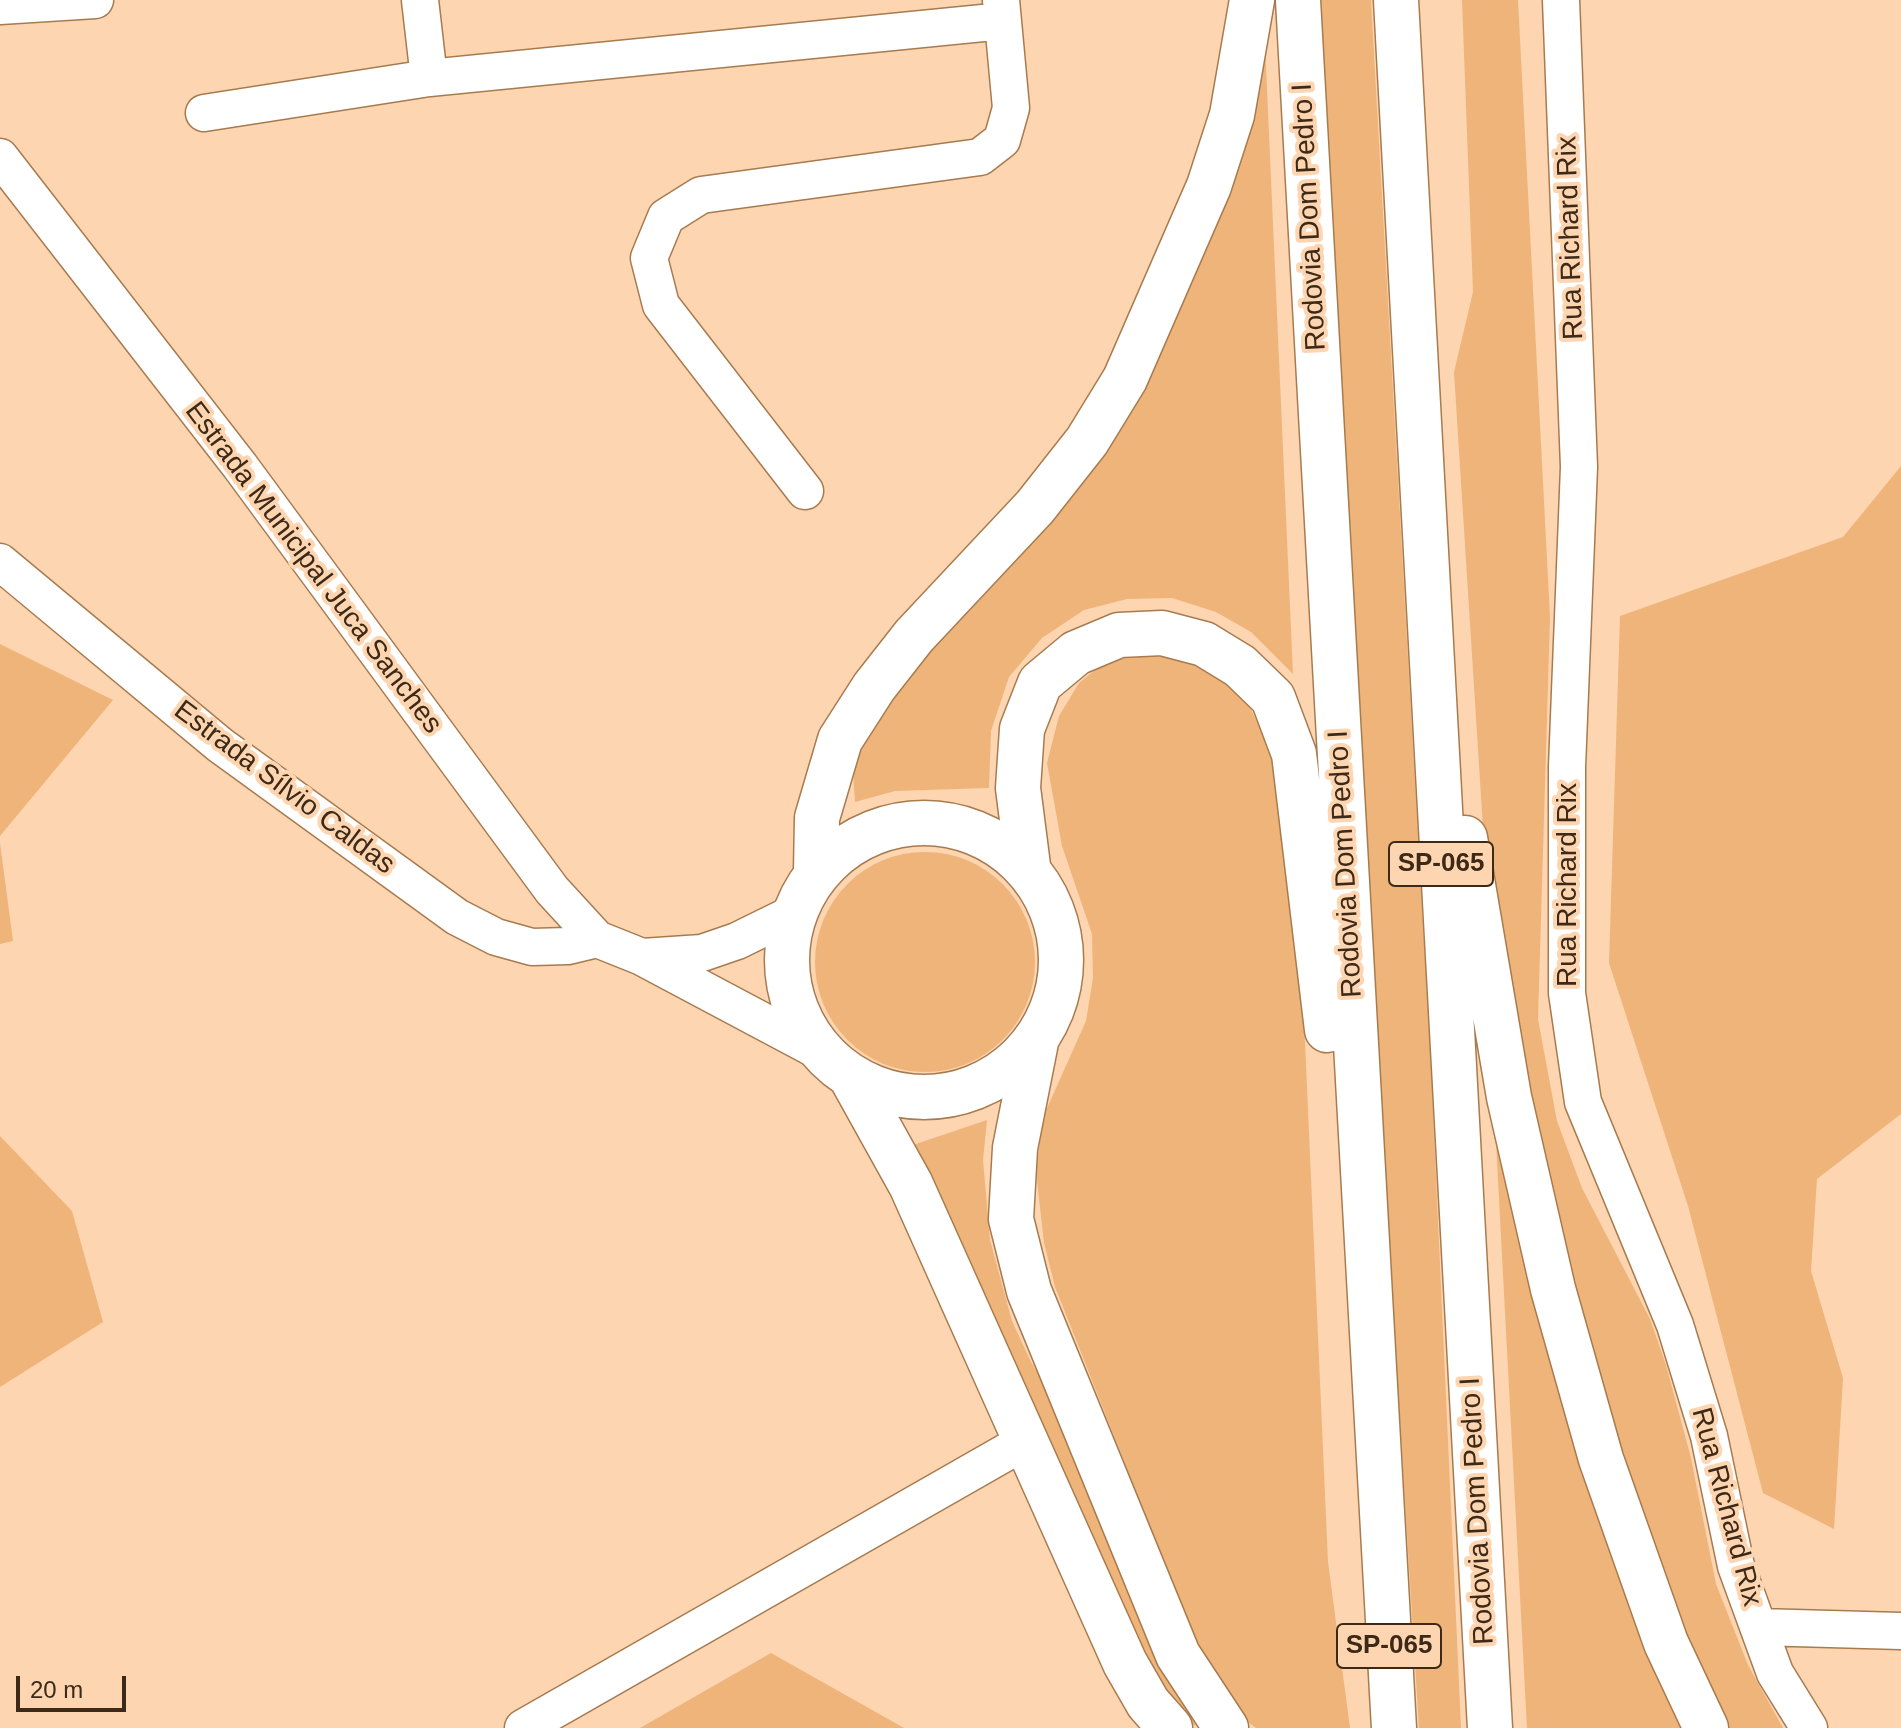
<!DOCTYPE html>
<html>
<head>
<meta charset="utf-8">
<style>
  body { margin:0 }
  #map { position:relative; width:1901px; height:1728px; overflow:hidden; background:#fdd5b0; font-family:Helvetica,sans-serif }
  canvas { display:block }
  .scale { position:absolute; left:16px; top:1676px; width:110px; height:36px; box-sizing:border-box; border:4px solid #3c2917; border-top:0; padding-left:10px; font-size:24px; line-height:28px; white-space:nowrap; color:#3c2917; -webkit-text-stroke:6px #fdd5b0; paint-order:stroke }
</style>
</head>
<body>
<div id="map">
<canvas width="1901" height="1728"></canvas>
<div class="scale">20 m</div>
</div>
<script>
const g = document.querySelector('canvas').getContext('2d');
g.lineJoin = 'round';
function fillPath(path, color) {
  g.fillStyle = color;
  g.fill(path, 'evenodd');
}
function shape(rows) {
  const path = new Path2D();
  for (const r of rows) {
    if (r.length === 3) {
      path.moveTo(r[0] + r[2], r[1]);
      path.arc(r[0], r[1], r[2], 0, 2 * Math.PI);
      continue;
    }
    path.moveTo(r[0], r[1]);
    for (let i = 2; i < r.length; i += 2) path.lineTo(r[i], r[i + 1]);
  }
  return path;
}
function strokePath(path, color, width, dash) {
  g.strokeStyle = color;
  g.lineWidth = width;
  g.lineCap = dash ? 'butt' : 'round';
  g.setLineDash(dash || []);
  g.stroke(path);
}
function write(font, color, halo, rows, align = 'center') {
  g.font = font + ' Helvetica,sans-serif';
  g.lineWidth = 8;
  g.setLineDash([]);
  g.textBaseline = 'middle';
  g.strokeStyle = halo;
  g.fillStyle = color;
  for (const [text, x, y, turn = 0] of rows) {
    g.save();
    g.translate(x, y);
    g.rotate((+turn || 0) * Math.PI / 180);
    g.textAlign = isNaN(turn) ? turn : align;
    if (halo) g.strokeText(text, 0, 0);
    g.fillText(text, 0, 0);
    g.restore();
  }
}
fillPath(shape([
  [1319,0,1371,0,1431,1066,1461,1728,1419,1728,1377,1052],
  [1462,0,1518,0,1550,617,1538,1019,1557,1121,1582,1188,1650,1319,1666,1365,1691,1458,1716,1584,1748,1665,1783,1728,1726,1728,1690,1649,1602,1423,1489,922,1454,372,1473,292],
  [1265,44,1293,674,1251,632,1216,612,1172,598,1127,599,1084,610,1042,638,1009,677,991,731,989,788,895,791,855,802,853,772,866,727,897,673,1030,539],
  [1901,466,1901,1114,1817,1179,1811,1271,1843,1378,1834,1529,1763,1493,1688,1206,1609,963,1620,616,1843,537],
  [0,644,113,700,0,836],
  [1142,652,1190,657,1224,679,1249,706,1269,745,1286,807,1304,1020,1328,1562,1350,1728,1256,1728,1244,1719,1198,1648,1055,1287,1044,1243,1036,1172,1043,1117,1086,1021,1093,978,1092,934,1062,846,1047,763,1059,716,1079,683,1106,661],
  [0,843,13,941,0,944],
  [925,962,110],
  [987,1120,983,1160,990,1240,1012,1321,1031,1362,1067,1420,1199,1723,1193,1726,1163,1696,913,1145],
  [0,1136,72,1211,103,1322,0,1387],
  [1496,1142,1532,1289,1691,1728,1527,1728],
  [771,1653,904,1728,640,1728]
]), '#efb47a');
const minor = shape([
  [420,0,429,78],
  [1561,0,1579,467,1567,767,1567,993,1583,1102,1675,1325,1709,1436,1736,1566,1775,1673,1809,1728],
  [0,6,95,0],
  [204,113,429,78,1003,21],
  [0,157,240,466,552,890,597,939,642,957,815,1049],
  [805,491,661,305,649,258,666,217,701,195,980,157,1002,140,1011,108,1001,0],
  [0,562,220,745,457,917,496,937,532,947,568,946,597,939],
  [642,957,702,953,737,941,794,913],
  [1759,1627,1901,1631],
  [523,1728,1024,1442]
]);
const major = shape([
  [924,960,137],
  [1036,1042,1015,1148,1011,1219,1029,1291,1178,1655,1226,1728],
  [851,1077,911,1185,1125,1663,1148,1703,1170,1728]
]);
const highway = shape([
  [1298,0,1394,1728],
  [1396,0,1490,1728],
  [1465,838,1509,1097,1553,1289,1601,1459,1666,1643,1706,1728],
  [1028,866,1018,788,1022,729,1040,683,1076,653,1119,635,1162,633,1204,644,1240,666,1273,698,1294,754,1327,1030],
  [816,872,817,818,840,740,874,687,914,636,1035,507,1087,441,1125,379,1209,186,1232,115,1252,0]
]);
strokePath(minor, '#a87b4f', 39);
strokePath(major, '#a87b4f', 47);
strokePath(highway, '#a87b4f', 47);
strokePath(minor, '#fff', 36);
strokePath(major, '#fff', 44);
strokePath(highway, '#fff', 44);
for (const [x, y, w] of [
  [1441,864,104],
  [1389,1646,104]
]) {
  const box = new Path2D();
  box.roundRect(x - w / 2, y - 22, w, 44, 6);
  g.fillStyle = '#fdd5b0';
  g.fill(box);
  strokePath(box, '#3c2917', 2);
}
write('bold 26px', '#3c2917', null, [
  ["SP-065",1441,864],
  ["SP-065",1389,1646]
]);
write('28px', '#3c2917', '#fdd5b0', [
  ["Rodovia Dom Pedro I",1310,217,-93],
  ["Rua Richard Rix",1571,238,-92],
  ["Estrada Municipal Juca Sanches",313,568,53],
  ["Estrada Sílvio Caldas",284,788,37],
  ["Rodovia Dom Pedro I",1346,864,-93],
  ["Rua Richard Rix",1568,885,-90],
  ["Rua Richard Rix",1726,1507,75],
  ["Rodovia Dom Pedro I",1478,1511,-93]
]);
</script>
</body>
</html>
